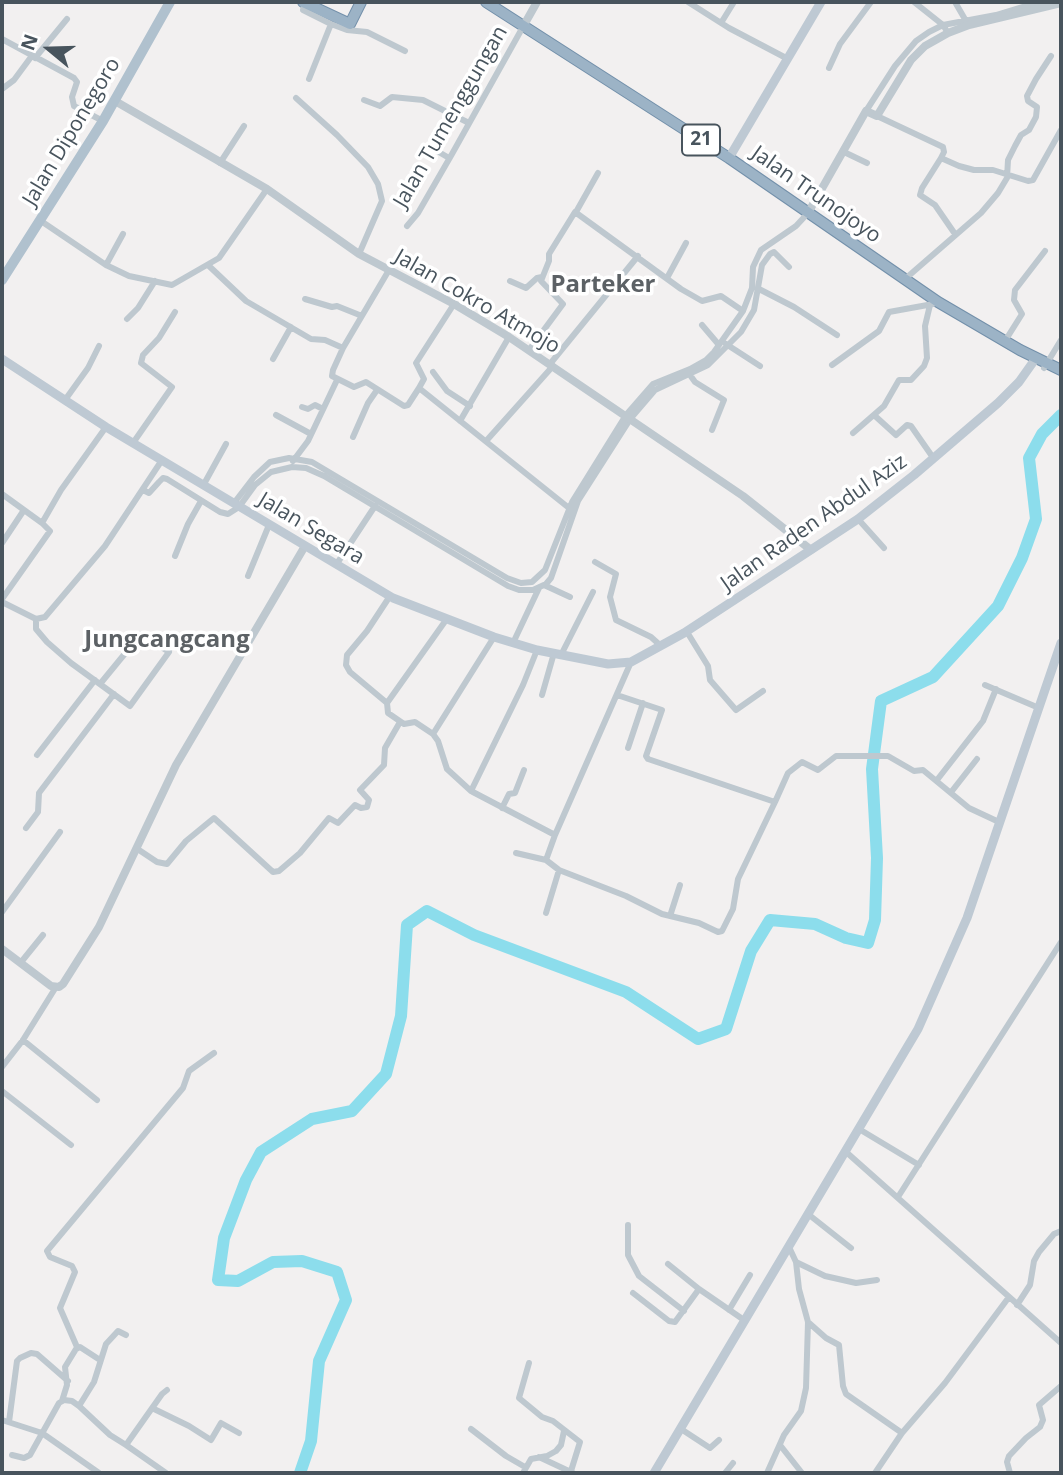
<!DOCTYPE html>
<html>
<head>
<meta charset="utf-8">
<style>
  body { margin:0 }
  #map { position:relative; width:1063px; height:1475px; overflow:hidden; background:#f2f0f0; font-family:"Open Sans",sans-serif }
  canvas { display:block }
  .frame { position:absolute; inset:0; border:4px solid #48545d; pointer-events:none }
  .north { position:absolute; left:14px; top:14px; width:70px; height:70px; -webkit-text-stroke:5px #fff; paint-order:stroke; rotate:289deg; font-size:19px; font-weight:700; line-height:28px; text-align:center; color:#48545d }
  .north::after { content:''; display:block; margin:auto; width:24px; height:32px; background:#48545d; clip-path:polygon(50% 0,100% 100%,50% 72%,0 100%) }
</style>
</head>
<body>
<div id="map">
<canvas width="1063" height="1475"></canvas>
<div class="frame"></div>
<div class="north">N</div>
</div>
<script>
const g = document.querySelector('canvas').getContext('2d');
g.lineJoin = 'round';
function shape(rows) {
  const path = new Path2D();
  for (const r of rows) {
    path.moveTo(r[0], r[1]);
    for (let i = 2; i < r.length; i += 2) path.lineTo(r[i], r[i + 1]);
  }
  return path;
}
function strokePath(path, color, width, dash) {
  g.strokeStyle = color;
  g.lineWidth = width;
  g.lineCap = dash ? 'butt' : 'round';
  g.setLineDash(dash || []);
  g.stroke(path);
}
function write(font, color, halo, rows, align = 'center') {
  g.font = font + ' "Open Sans",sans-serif';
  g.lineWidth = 7;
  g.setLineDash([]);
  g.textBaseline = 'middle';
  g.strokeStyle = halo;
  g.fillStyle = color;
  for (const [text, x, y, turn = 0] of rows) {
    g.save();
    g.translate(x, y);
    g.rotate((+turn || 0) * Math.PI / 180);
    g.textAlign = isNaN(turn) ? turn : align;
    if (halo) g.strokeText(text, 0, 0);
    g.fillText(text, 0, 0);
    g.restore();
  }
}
strokePath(shape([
  [300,1473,311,1441,319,1361,346,1300,337,1272,302,1261,273,1262,238,1281,218,1280,224,1238,246,1180,261,1152,312,1119,352,1111,386,1074,401,1016,407,925,427,911,474,935,626,992,698,1039,726,1029,751,951,770,920,815,924,846,938,868,943,875,920,877,858,872,769,881,701,933,677,998,606,1022,558,1036,519,1029,458,1042,434,1061,415]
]), '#8cddec', 12);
const trunk = shape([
  [303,2,350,24,361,2],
  [486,2,729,158,938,302,1020,350,1061,370]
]);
strokePath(trunk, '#7390aa', 12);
strokePath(shape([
  [305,2,303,10,331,24,347,30,367,32,405,51],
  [688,2,729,28,788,59],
  [914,2,943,25,948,33],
  [955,2,966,21],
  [721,23,734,2],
  [2,39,74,78,77,82,72,97,74,106,103,121],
  [35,58,67,19],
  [829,68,840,44,871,2],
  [309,79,331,24],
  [2,89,14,80,31,57],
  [296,98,337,135,368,167,378,184,382,201,359,254],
  [364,100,380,106,392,97,423,100,469,123],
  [866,111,895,66,916,41,929,32,943,25,996,15,1039,2],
  [877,116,943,147,944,152,941,158,959,166,974,170,993,170,1028,181,1033,180,1061,130],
  [432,148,449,158],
  [844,152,867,163],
  [941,158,922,188,920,195,935,205,955,234],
  [220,163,244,126],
  [576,212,598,173],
  [41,221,106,265,129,276,172,285,219,258,267,189],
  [407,226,418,213,452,154,524,25],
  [106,265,123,234],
  [209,266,246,301,311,339,325,340,343,348],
  [389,270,343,348,333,370,332,376,354,387,366,382,404,406,408,405,419,388,569,508],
  [667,278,686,243],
  [905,279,981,213,998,193,1007,178,1008,160,1015,146,1021,135,1029,130,1036,117,1037,107,1028,101,1027,96,1036,79,1051,56],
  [510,281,526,288,537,278,542,277],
  [759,289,794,307,837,335],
  [305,299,332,307,337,306,362,316],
  [127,319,138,308,155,281],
  [702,325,719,345],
  [1005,341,1022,314,1014,300,1015,290,1045,251],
  [726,344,760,366],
  [529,350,563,304,541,281,549,261,549,254,575,212,681,289,702,301,721,296,743,311],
  [273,359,291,327],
  [550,364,638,256],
  [832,365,879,331,889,312,933,304],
  [1044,368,1061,340],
  [433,372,447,391,470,406],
  [690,375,695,382,724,400,712,430],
  [419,388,424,379,416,363,454,304],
  [65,400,88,368,99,346],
  [302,407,308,409,315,405,323,409],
  [276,415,311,434],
  [874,415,896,435,907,425,911,426,934,459],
  [460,421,509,337],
  [853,433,884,406,899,380,911,380,924,366,927,358,925,326,930,305],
  [353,437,368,403,377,390],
  [487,440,553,366],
  [133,443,172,387,141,363,143,355,159,338,175,312],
  [293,461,308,441,337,380],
  [204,484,226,444],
  [143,490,149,493,159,482,163,478,167,479,220,512,228,514,239,507,255,485,271,472,292,467,306,468,324,476,508,586,519,590,533,590,546,584,551,578,578,501,631,418,655,390,708,365,741,332,754,310,762,265,770,254,774,252,789,267],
  [2,494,42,523,50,531,2,599],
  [234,503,254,477,270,462,289,458,312,462,507,578,521,583,532,582,545,570,572,502,626,415,653,384,690,369,706,360,714,352,743,311,752,288,753,267,761,250,796,226,808,213],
  [858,519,884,548],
  [42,523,61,490,106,427],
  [2,543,24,510],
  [175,556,188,524,201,501],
  [595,562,616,574,610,597,616,620,651,637,661,646],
  [336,565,375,506],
  [248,576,269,525],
  [544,585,570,597],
  [390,596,367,631,347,655,346,665,350,672,387,703,388,713,404,724,415,722,433,734,438,741,447,769,471,791],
  [2,602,36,619,45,617,105,546,162,460],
  [36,619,36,629,47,642,71,663,130,706,169,652,141,634,100,684],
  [687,632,708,666,710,680,736,710,763,691],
  [513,643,539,588],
  [537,650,523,685,471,791,555,835],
  [561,655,593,592],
  [985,685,1039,708],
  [542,695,554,653],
  [387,703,446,620],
  [433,734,494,637],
  [628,748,643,703],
  [37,755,95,680],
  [937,780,983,721,996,689],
  [952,791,977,759],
  [775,802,788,773,802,762,818,770,836,756,888,756,914,771,923,770,969,808,999,822],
  [502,808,509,794,515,793,524,770],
  [26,828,38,812,39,793,114,694],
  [136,848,157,862,167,864,186,841,214,818,273,872,279,871,300,853,329,818,338,823,355,805,361,808,367,807,369,800,360,790,384,765,385,748,400,722],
  [516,853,546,860,559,870,626,896,662,914,699,923,718,932,722,931,733,909,738,879,775,802,648,759,646,756,662,710,617,695],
  [546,860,555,835,631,662],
  [2,912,60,832],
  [546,913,559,870],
  [670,916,680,885],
  [22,961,43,935],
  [23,1040,97,1100],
  [2,1067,23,1040,56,987],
  [2,1091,71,1145],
  [859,1129,919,1165],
  [845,1151,1061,1343],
  [898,1197,1061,942],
  [808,1214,851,1248],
  [628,1225,628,1255,639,1276,684,1311],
  [789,1247,796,1262,825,1276,856,1283,877,1280],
  [668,1264,699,1289],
  [633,1293,669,1321,675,1322,699,1289,744,1320],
  [1017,1305,1030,1285,1034,1261,1039,1252,1054,1234,1061,1231],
  [729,1310,750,1275],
  [808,1322,826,1338,839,1345,843,1386,846,1394,902,1433],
  [77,1347,60,1308,75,1272,72,1266,50,1257,47,1251,183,1088,189,1071,214,1053],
  [529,1363,519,1398,542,1417,553,1421,580,1442,571,1471],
  [62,1401,67,1385,65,1367,76,1349,80,1347,100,1360],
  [79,1406,94,1382,106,1344,118,1331,126,1335],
  [152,1408,189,1426,211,1440,221,1423,239,1433],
  [2,1420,42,1433,99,1473],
  [9,1422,17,1361,20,1358,31,1353,37,1354,68,1381],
  [471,1429,506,1456,525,1467],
  [681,1429,710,1448,719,1440],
  [126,1445,166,1473],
  [780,1445,802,1473],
  [12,1455,24,1458,30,1455,59,1403,64,1400,72,1401,79,1406,110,1435,126,1445,162,1394,167,1390],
  [539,1457,573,1473],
  [523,1473,531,1459,547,1456,556,1451,561,1445,564,1431],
  [725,1473,733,1463],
  [767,1473,784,1435,801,1411,806,1388,808,1322,799,1289,796,1262],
  [875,1473,902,1433,945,1383,1009,1297],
  [1010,1473,1007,1462,1009,1456,1026,1438,1040,1427,1043,1420,1039,1405,1061,1386]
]), '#bec8cf', 6);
strokePath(shape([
  [524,25,537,2],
  [115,101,267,189,359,254,454,304,509,337,743,496,811,550],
  [808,213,866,111,877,116,911,60,925,46,948,33,969,25,1061,3],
  [2,949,51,986,59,987,63,984,99,927,176,765,305,546]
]), '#bec8cf', 8);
strokePath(shape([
  [729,158,821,2],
  [2,359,106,427,393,598,494,637,537,650,608,664,631,662,684,633,858,519,914,475,998,403,1019,382,1036,358],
  [654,1473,918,1029,967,918,1061,643]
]), '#bec9d3', 9);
strokePath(shape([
  [2,280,103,121,170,2]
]), '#b0c1ce', 10);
strokePath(trunk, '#9cb3c6', 10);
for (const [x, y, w] of [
  [701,140,38]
]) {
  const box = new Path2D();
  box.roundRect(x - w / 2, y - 15.5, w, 31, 5);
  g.fillStyle = '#fff';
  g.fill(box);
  strokePath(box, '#48545d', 2);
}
write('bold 19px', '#48545d', null, [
  ["21",701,140]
]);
write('21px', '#48545d', '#fff', [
  ["Jalan Tumenggungan",451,117,-60],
  ["Jalan Diponegoro",72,132,-59],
  ["Jalan Trunojoyo",816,195,35],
  ["Jalan Cokro Atmojo",477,302,30],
  ["Jalan Raden Abdul Aziz",814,523,-35],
  ["Jalan Segara",311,529,31]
]);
write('bold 24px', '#5c6165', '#fff', [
  ["Parteker",603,285],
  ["Jungcangcang",167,640]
]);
</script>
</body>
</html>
